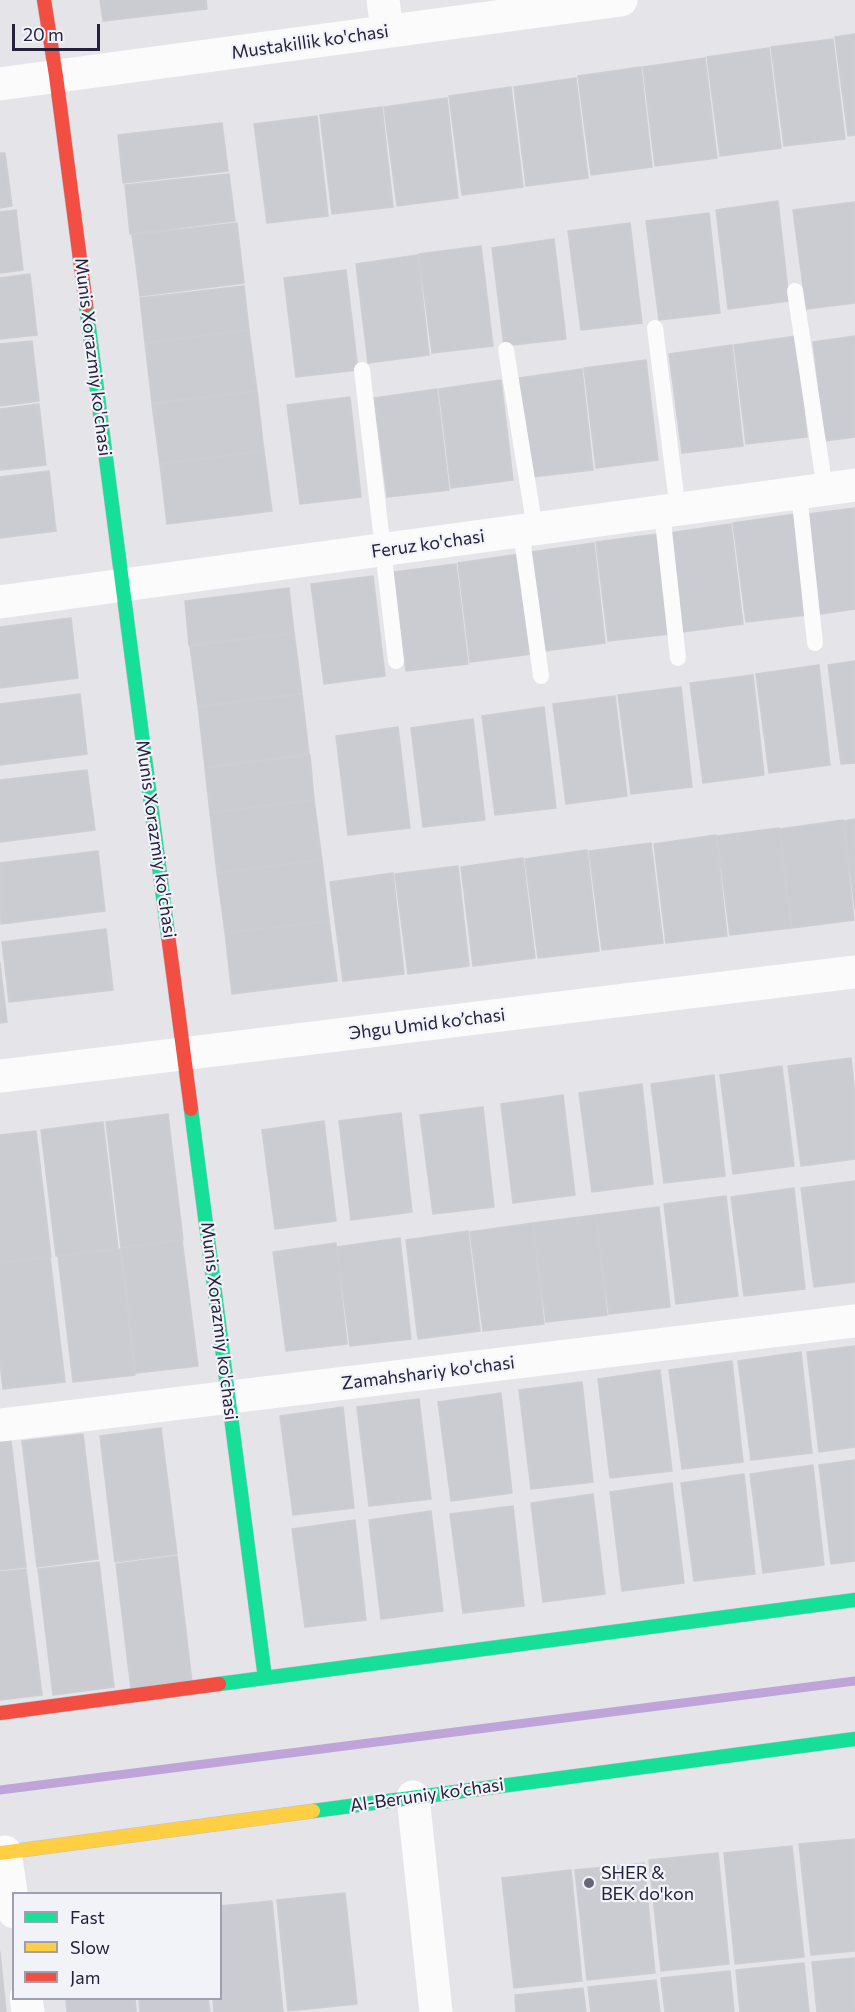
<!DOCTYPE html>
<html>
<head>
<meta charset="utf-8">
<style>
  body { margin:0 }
  #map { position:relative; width:855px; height:2012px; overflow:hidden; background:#e4e4e9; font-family:Commissioner,sans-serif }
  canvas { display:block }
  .legend { position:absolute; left:12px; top:1892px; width:210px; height:108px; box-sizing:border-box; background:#f2f3f9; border:2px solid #a09fae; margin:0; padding:8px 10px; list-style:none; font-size:18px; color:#24213d }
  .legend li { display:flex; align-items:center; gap:12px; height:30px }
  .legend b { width:30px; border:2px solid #a09fae }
  .scale { position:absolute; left:12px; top:24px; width:88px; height:27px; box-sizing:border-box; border:3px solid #24213d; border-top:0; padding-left:8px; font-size:18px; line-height:21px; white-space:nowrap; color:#24213d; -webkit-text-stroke:4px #f2f3f9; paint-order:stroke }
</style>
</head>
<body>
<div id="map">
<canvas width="855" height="2012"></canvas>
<ul class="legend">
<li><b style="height:8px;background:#16e098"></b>Fast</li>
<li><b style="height:8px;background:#ffcf43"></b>Slow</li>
<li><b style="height:8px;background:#f24e42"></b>Jam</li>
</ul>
<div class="scale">20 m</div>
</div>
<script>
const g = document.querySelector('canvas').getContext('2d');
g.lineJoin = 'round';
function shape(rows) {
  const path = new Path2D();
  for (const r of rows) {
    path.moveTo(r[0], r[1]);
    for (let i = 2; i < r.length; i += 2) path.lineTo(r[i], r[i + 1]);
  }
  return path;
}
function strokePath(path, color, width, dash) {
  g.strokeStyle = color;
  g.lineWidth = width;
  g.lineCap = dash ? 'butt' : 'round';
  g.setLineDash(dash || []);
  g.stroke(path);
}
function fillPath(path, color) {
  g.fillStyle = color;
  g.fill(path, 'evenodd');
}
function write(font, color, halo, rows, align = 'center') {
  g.font = font + ' Commissioner,sans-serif';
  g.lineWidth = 4.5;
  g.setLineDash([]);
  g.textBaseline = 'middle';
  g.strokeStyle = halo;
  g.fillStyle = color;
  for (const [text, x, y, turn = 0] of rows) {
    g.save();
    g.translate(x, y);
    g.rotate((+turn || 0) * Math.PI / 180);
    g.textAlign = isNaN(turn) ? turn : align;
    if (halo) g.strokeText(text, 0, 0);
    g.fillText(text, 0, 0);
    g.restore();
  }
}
strokePath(shape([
  [0,1790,855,1681]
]), '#bfa4da', 9);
const building = shape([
  [100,0,206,0,207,9,103,21,100,0],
  [855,34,855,135,848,136,835,37,855,34],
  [833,39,845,139,784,146,771,47,833,39],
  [769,48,781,148,720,156,707,57,769,48],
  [705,58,717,158,655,166,643,67,705,58],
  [641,67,652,167,591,175,578,76,641,67],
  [576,78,588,178,526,186,514,87,576,78],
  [511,87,523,187,462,195,449,96,511,87],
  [447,98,458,198,397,206,384,107,447,98],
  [382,107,393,207,332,214,320,115,382,107],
  [317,116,328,216,267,223,254,124,317,116],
  [222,123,228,171,123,183,118,135,222,123],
  [0,153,5,153,12,206,0,208,0,153],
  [229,174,235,221,130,234,125,185,229,174],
  [778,201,789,301,728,309,716,210,778,201],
  [855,202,855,303,806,309,793,210,855,202],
  [16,210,23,270,0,273,0,212,16,210],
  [709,213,720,313,659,320,646,221,709,213],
  [237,223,244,283,140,296,132,235,237,223],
  [630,223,642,323,581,330,568,231,630,223],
  [554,239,566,339,504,346,492,248,554,239],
  [481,246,493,346,432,353,419,254,481,246],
  [418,255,429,355,368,363,356,264,418,255],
  [346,270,358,370,296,377,284,278,346,270],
  [30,274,37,335,0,339,0,278,30,274],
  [244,286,249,330,145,343,140,298,244,286],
  [249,330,257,391,152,403,145,343,249,330],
  [796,336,807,437,746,444,734,345,796,336],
  [855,336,855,437,825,441,813,342,855,336],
  [32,341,39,401,0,406,0,344,32,341],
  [732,345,743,446,682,453,669,354,732,345],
  [646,360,658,460,596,468,584,368,646,360],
  [582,369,593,470,532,477,519,378,582,369],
  [501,380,513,480,451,488,439,389,501,380],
  [437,389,449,490,387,497,374,398,437,389],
  [257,391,264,451,160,464,152,404,257,391],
  [350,397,361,497,300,504,287,405,350,397],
  [39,404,46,465,0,470,0,409,39,404],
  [264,451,272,511,167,524,160,464,264,451],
  [49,471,56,531,0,538,0,477,49,471],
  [855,508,855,609,820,614,808,514,855,508],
  [796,514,807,615,746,622,733,523,796,514],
  [731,524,743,624,682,632,669,533,731,524],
  [658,534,670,634,608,641,596,542,658,534],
  [594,543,605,643,544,651,531,552,594,543],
  [520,554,532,654,470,662,458,563,520,554],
  [456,564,468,664,406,671,394,572,456,564],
  [373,576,385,676,324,684,311,584,373,576],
  [289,588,294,633,189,645,185,601,289,588],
  [71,618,78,678,0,688,0,627,71,618],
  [294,633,302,693,198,706,190,646,294,633],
  [855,661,855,763,841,764,828,665,855,661],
  [819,665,830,765,769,773,756,674,819,665],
  [753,675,764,775,703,783,690,683,753,675],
  [681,687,692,787,631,794,618,695,681,687],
  [80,694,87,754,0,765,0,704,80,694],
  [302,694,309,754,205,767,198,707,302,694],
  [615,696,627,796,566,804,553,704,615,696],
  [544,707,556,808,495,815,482,716,544,707],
  [473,719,485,820,423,827,411,728,473,719],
  [398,727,410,828,348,835,336,736,398,727],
  [310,755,314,800,210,813,205,768,310,755],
  [87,770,95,830,0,842,0,780,87,770],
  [314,800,322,860,217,873,210,813,314,800],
  [855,819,855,909,844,821,855,819],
  [843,820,854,920,792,928,780,829,843,820],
  [779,828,791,928,730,935,717,836,779,828],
  [716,835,727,936,666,943,654,844,716,835],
  [651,843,663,943,602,950,589,851,651,843],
  [587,850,599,951,538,958,525,859,587,850],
  [98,851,105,911,1,924,0,863,98,851],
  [523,858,535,958,473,966,461,867,523,858],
  [322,860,329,921,225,933,217,873,322,860],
  [458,866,469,966,408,974,395,874,458,866],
  [393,873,404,974,343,981,330,882,393,873],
  [329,921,337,981,232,994,225,933,329,921],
  [106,929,113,990,9,1002,2,942,106,929],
  [0,963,7,1022,0,1023,0,963],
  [851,1058,855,1095,855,1159,801,1166,788,1066,851,1058],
  [782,1066,794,1166,733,1174,720,1075,782,1066],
  [714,1075,725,1176,664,1183,651,1084,714,1075],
  [642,1084,653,1184,592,1192,579,1093,642,1084],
  [563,1095,575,1195,513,1203,501,1104,563,1095],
  [483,1107,494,1207,433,1214,420,1115,483,1107],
  [401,1113,412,1212,351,1220,339,1121,401,1113],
  [168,1114,183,1240,121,1248,106,1122,168,1114],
  [324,1121,336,1221,275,1229,262,1130,324,1121],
  [103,1122,118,1248,56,1256,41,1130,103,1122],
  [36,1131,51,1257,0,1263,0,1135,36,1131],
  [855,1181,855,1282,814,1287,801,1188,855,1181],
  [794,1188,805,1289,744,1296,731,1197,794,1188],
  [726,1196,738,1296,676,1304,664,1204,726,1196],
  [659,1207,670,1307,609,1314,596,1215,659,1207],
  [596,1215,607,1315,546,1322,533,1223,596,1215],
  [533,1223,544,1324,483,1331,470,1232,533,1223],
  [468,1231,480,1331,418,1339,406,1240,468,1231],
  [400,1238,411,1339,350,1346,337,1247,400,1238],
  [182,1240,198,1366,136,1373,121,1247,182,1240],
  [336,1243,347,1344,286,1351,273,1252,336,1243],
  [120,1249,135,1375,73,1382,58,1256,120,1249],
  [50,1257,65,1382,3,1389,0,1362,0,1263,50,1257],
  [855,1346,855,1447,819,1452,807,1352,855,1346],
  [801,1352,812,1453,751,1460,738,1361,801,1352],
  [732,1361,743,1462,682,1469,669,1370,732,1361],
  [660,1370,672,1471,610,1478,598,1379,660,1370],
  [582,1382,593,1482,531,1489,519,1390,582,1382],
  [501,1393,512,1493,451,1501,438,1402,501,1393],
  [419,1399,431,1499,369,1506,357,1407,419,1399],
  [343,1407,354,1508,293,1515,280,1416,343,1407],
  [161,1428,177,1554,115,1562,100,1436,161,1428],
  [83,1434,98,1559,37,1567,22,1441,83,1434],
  [11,1441,26,1567,0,1570,0,1442,11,1441],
  [855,1460,855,1561,831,1564,819,1465,855,1460],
  [813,1465,824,1565,763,1573,750,1474,813,1465],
  [744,1474,755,1574,694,1581,681,1483,744,1474],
  [672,1483,684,1583,622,1591,610,1492,672,1483],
  [593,1494,605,1594,543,1602,531,1503,593,1494],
  [513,1506,524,1606,463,1613,450,1514,513,1506],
  [431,1511,443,1611,381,1619,369,1520,431,1511],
  [355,1520,366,1620,305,1627,292,1529,355,1520],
  [177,1556,192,1682,131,1689,116,1564,177,1556],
  [99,1562,114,1687,53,1695,38,1569,99,1562],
  [26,1569,42,1695,0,1700,0,1572,26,1569],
  [855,1839,855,1951,811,1955,799,1844,855,1839],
  [792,1846,804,1957,735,1964,724,1853,792,1846],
  [718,1853,729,1964,661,1971,649,1860,718,1853],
  [644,1863,655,1973,587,1980,575,1870,644,1863],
  [571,1870,582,1981,514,1988,502,1878,571,1870],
  [345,1893,357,2004,288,2011,277,1900,345,1893],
  [272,1901,283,2012,214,2012,213,1998,220,1998,220,1906,272,1901],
  [0,1952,6,2012,0,2012,0,1952],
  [855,1958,855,2012,817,2012,812,1962,855,1958],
  [804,1963,809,2012,740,2012,736,1970,804,1963],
  [730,1971,734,2012,665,2012,661,1978,730,1971],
  [656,1980,660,2012,591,2012,588,1987,656,1980],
  [583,1988,586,2012,516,2012,515,1995,583,1988],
  [66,1998,135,1998,136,2012,67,2012,66,1998],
  [139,1998,208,1998,210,2012,140,2012,139,1998]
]);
fillPath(building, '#cbccd1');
strokePath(building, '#cdcdd2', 1.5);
const fast = shape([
  [86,305,168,935],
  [191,1109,265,1678],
  [219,1684,855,1600],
  [313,1811,855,1739]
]);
const slow = shape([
  [0,1853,313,1811]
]);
const jam = shape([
  [44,0,56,76,86,305],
  [168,935,191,1109],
  [0,1713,219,1684]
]);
strokePath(fast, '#c0c0c9', 15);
strokePath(slow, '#c0c0c9', 15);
strokePath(jam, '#c0c0c9', 15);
strokePath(shape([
  [795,291,825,489],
  [655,328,678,510],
  [506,350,535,529],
  [362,370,396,661],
  [799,493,815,643],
  [662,512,678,658],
  [521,531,541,676]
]), '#fbfbfc', 16);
strokePath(shape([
  [383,0,387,31],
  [0,84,621,0],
  [0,602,855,485],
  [0,1076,855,972],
  [0,1425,855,1321],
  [413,1797,436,2012],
  [5,1852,14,1912],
  [26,1998,28,2012]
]), '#fbfbfc', 33);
strokePath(fast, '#16e098', 14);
strokePath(slow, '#ffcf43', 14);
strokePath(jam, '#f24e42', 14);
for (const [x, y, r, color] of [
  [589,1883,6,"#676579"]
]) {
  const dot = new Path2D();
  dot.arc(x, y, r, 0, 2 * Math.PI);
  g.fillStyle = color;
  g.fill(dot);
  strokePath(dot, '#f2f3f9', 2);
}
write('18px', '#24213d', '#f2f3f9', [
  ["Mustakillik ko'chasi",310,42,-8],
  ["Munis Xorazmiy ko'chasi",93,357,83],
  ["Feruz ko'chasi",428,544,-8],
  ["Munis Xorazmiy ko'chasi",156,839,82],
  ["Эhgu Umid ko’chasi",427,1024,-7],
  ["Munis Xorazmiy ko'chasi",219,1321,83],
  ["Zamahshariy ko'chasi",428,1373,-7],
  ["Al-Beruniy ko’chasi",427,1795,-8]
]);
write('18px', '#24213d', '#f2f3f9', [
  ["SHER &",601,1873],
  ["BEK do'kon",601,1894]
], 'left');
</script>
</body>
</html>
